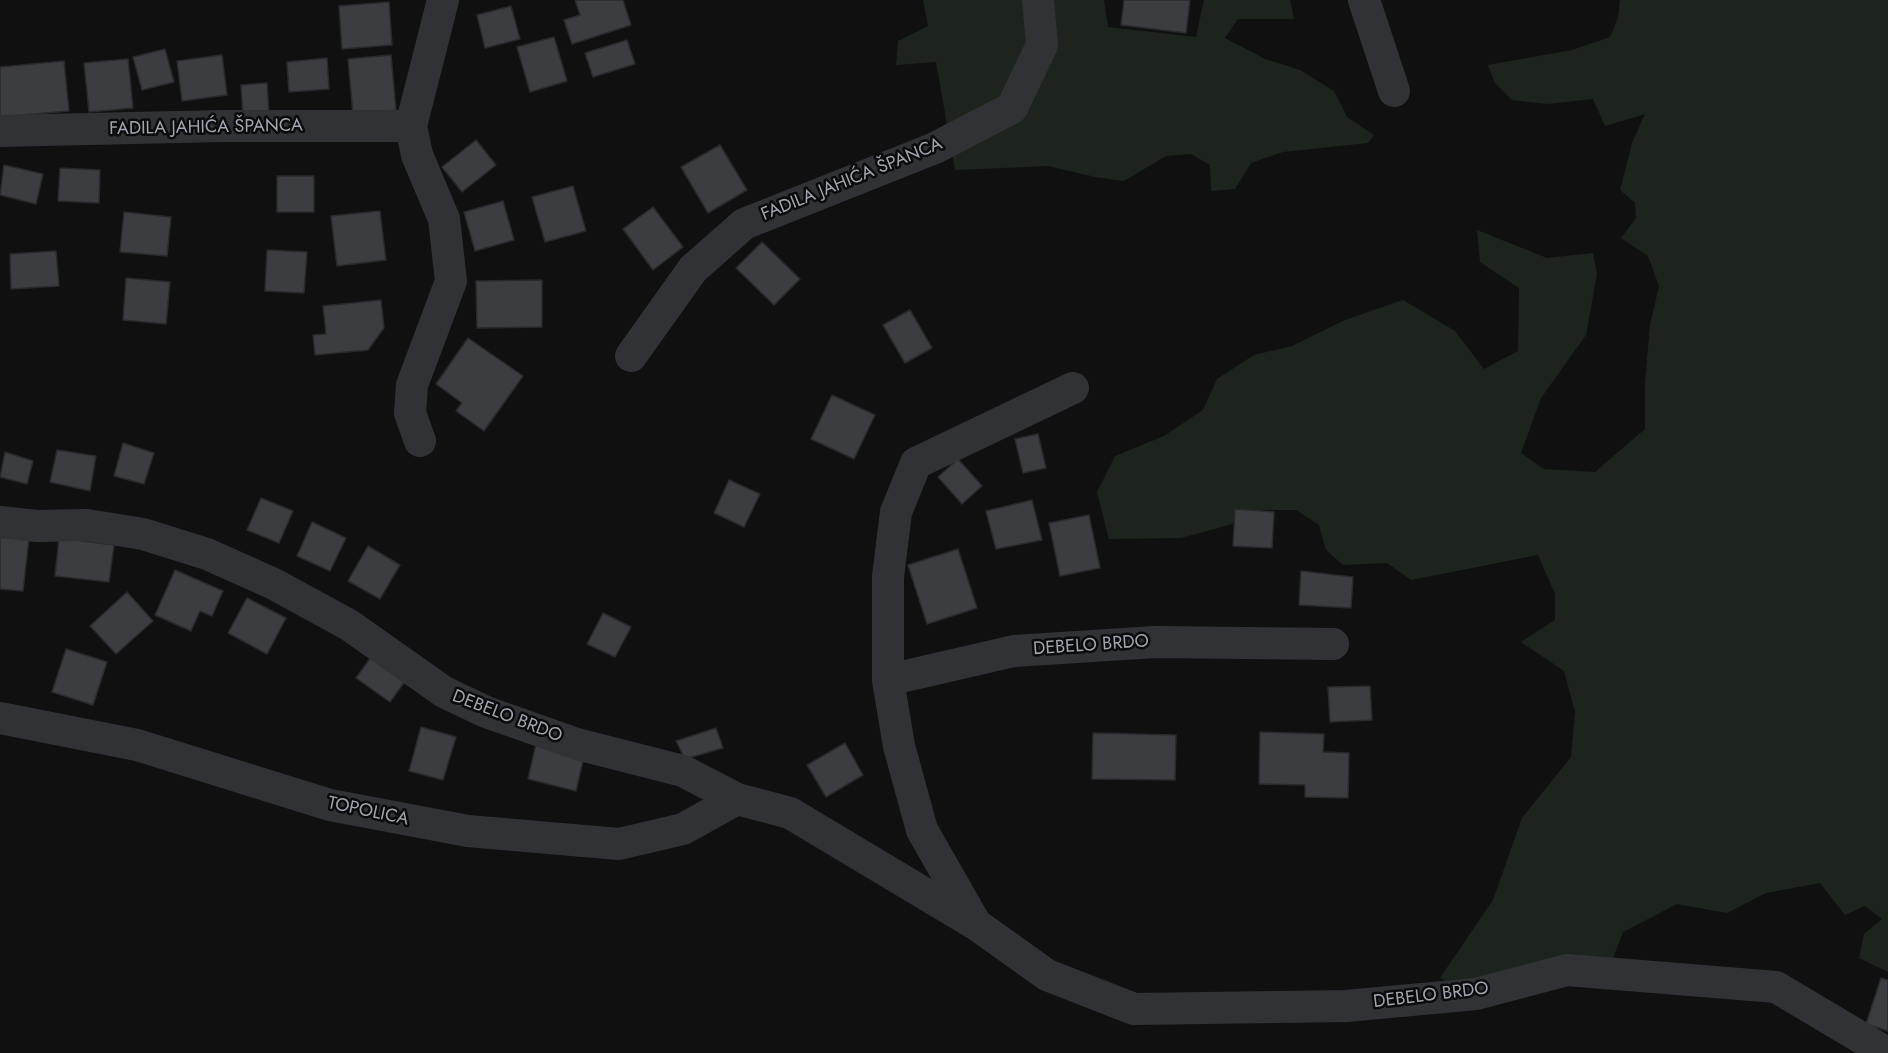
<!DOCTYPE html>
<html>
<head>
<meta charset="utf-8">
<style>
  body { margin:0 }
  canvas { display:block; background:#101011 }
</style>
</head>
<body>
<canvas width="1888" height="1053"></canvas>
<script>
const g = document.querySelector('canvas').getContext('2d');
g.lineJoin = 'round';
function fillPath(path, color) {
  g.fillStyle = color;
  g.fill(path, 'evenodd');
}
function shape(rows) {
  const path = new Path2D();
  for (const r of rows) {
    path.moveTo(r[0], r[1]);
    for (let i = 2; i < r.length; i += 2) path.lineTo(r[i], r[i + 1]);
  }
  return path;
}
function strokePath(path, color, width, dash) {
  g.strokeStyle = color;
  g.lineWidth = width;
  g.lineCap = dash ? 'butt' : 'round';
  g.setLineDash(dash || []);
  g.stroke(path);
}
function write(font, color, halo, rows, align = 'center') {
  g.font = font + ' Jost,sans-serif';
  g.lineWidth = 5;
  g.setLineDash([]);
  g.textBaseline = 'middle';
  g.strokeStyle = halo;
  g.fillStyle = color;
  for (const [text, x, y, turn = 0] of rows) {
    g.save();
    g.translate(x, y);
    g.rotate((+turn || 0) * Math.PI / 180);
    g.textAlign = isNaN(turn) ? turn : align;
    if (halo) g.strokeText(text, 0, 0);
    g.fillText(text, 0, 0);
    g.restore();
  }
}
fillPath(shape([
  [923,0,1104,0,1108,27,1196,37,1204,0,1290,0,1294,19,1238,19,1225,38,1265,59,1300,70,1334,91,1347,117,1374,135,1368,143,1283,152,1251,163,1235,189,1211,191,1210,165,1191,154,1166,156,1124,181,1095,177,1048,166,955,170,936,62,896,65,898,41,928,26],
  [1620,0,1888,0,1888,972,1859,958,1864,934,1882,919,1865,906,1845,915,1820,883,1766,893,1727,913,1677,904,1623,932,1607,974,1476,994,1440,978,1493,900,1522,818,1571,757,1575,712,1564,671,1521,642,1555,620,1555,594,1538,555,1411,580,1387,563,1343,565,1326,550,1319,525,1296,510,1261,510,1229,525,1181,538,1109,539,1097,492,1115,456,1164,436,1203,410,1217,379,1254,355,1292,346,1345,320,1403,300,1455,331,1484,369,1518,351,1519,288,1480,262,1477,230,1547,258,1593,253,1597,274,1586,335,1541,398,1521,453,1544,469,1595,472,1645,429,1645,382,1650,325,1659,286,1648,256,1621,238,1636,218,1635,203,1620,190,1632,143,1645,114,1605,126,1593,99,1547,104,1512,100,1495,83,1488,65,1572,50,1610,37,1618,18]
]), '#1c241d');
const building = shape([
  [575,0,623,0,631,25,572,44,564,20,580,15,575,0],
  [1124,0,1190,0,1186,33,1121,25,1124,0],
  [389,2,392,45,342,49,339,6,389,2],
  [511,6,520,39,485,48,477,15,511,6],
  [554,37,567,81,530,92,517,47,554,37],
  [627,40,635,64,593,77,585,53,627,40],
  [165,49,174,82,142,90,133,57,165,49],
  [222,55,227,95,182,101,177,61,222,55],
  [391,55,396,110,353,114,348,59,391,55],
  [327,58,329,89,289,92,287,62,327,58],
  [128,59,133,108,89,112,84,63,128,59],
  [64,61,69,111,0,117,0,67,64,61],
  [267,83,269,114,243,115,241,85,267,83],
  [476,140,496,165,462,192,442,167,476,140],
  [720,145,747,190,708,213,681,167,720,145],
  [4,165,43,174,36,204,0,195,4,165],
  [60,168,100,170,99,203,58,201,60,168],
  [277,176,314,176,314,212,277,212,277,176],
  [573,186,586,231,545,242,532,197,573,186],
  [503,201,514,240,475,251,464,212,503,201],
  [653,207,683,247,653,270,623,229,653,207],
  [380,211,386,260,337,266,331,216,380,211],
  [124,212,171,217,167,256,120,252,124,212],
  [762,242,800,279,774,305,736,268,762,242],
  [267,250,307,252,304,293,265,291,267,250],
  [56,251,59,286,11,289,10,254,56,251],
  [126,278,170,282,166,324,123,320,126,278],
  [542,280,542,327,477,328,476,281,542,280],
  [381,300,384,328,368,350,315,355,313,335,326,334,323,306,381,300],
  [910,310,932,348,905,363,883,325,910,310],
  [468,338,523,376,484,431,456,411,462,403,436,384,468,338],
  [832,395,875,415,854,459,811,439,832,395],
  [1038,434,1046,468,1023,473,1015,439,1038,434],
  [123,443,154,453,144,484,114,476,123,443],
  [57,450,96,456,90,491,50,482,57,450],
  [5,452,33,461,27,484,0,477,5,452],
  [958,459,982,486,962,504,938,477,958,459],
  [729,480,760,494,744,527,714,513,729,480],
  [261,498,293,511,279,543,247,530,261,498],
  [1032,500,1042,540,996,549,986,511,1032,500],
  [1235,509,1274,512,1272,548,1233,546,1235,509],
  [1089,515,1100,568,1060,576,1049,523,1089,515],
  [312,522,346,538,330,571,297,556,312,522],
  [0,535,29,538,23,591,0,589,0,535],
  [59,538,114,545,109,582,55,576,59,538],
  [368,546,400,565,380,599,348,581,368,546],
  [958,549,977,608,927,624,908,565,958,549],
  [175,570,223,591,212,616,200,611,191,631,155,615,175,570],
  [1301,571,1353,577,1351,608,1299,605,1301,571],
  [127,592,153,621,116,654,90,626,127,592],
  [247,598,286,618,267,654,228,633,247,598],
  [603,613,631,627,615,657,587,644,603,613],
  [66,649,107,662,93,705,52,692,66,649],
  [374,653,408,677,390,702,356,678,374,653],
  [1370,686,1372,720,1330,722,1328,687,1370,686],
  [421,727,456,737,443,780,409,771,421,727],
  [716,728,723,748,685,759,676,741,716,728],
  [1260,732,1324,734,1323,752,1349,753,1348,798,1305,797,1305,785,1259,784,1260,732],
  [1093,733,1176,735,1175,780,1092,779,1093,733],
  [845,743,863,775,826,797,807,765,845,743],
  [536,744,584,756,576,791,528,779,536,744],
  [1881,978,1888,980,1888,1031,1866,1024,1881,978]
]);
fillPath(building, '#3c3d41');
strokePath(building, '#2a2a2d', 1.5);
strokePath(shape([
  [1364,0,1394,91],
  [0,131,223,126,411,126],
  [631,356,693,269,744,224,935,148,1012,108,1042,45,1038,0],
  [420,441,410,413,412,385,451,281,444,219,417,155,411,126,443,0],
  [0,522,37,526,87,525,143,534,207,554,274,584,349,625,444,692,486,712,577,744,683,771,737,799,790,813,977,925,1047,975,1134,1009,1346,1006,1476,994,1567,970,1776,987,1887,1053],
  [888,680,888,577,896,512,916,463,1073,388],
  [0,718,137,745,330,805,468,831,619,844,683,829,737,799],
  [974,921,922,830,899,746,888,680,1014,651,1155,642,1333,644]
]), '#313236', 32);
write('18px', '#a1a6b2', '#0b0b0c', [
  ["FADILA JAHIĆA ŠPANCA",206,128,-1],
  ["FADILA JAHIĆA ŠPANCA",852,180,-22],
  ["DEBELO BRDO",1091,646,-4],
  ["DEBELO BRDO",507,717,21],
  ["TOPOLICA",368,812,12],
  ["DEBELO BRDO",1431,996,-7]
]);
</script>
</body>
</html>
